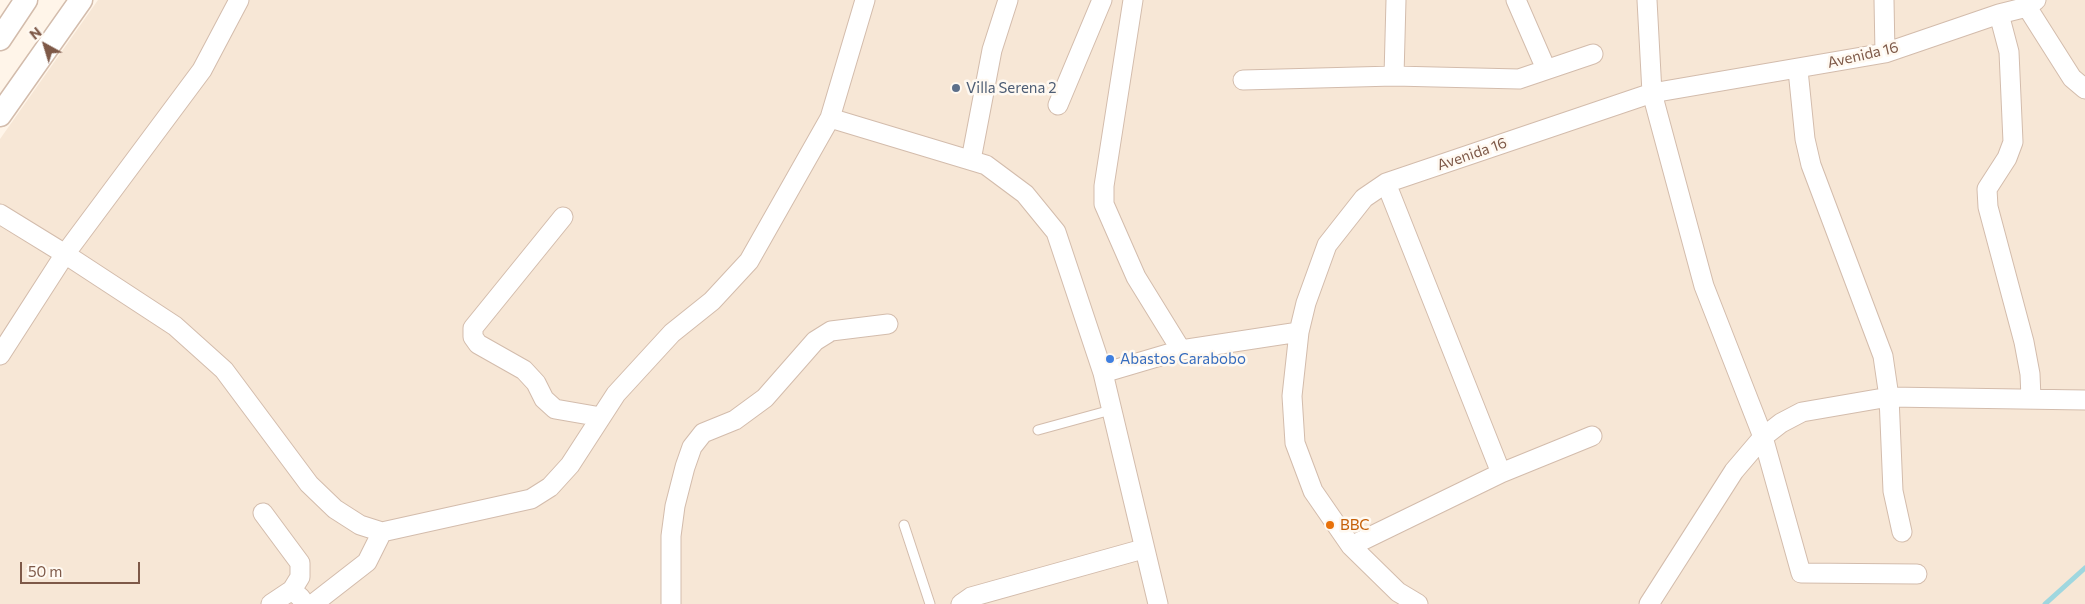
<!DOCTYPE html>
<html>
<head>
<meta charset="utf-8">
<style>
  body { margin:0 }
  #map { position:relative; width:2085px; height:604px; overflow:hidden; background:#fff5e9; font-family:Commissioner,sans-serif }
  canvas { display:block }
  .north { position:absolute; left:20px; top:20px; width:50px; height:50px; -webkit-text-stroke:4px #fff9f1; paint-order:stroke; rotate:321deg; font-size:14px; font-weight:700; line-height:20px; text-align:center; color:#7e5948 }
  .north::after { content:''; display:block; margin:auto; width:18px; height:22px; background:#7e5948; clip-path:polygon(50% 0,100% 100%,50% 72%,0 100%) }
  .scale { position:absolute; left:20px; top:562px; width:120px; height:22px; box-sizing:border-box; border:2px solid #7e5948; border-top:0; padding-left:6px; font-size:15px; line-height:18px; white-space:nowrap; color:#7e5948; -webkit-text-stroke:4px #fff9f1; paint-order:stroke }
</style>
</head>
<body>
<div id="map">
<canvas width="2085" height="604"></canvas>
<div class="north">N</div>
<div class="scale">50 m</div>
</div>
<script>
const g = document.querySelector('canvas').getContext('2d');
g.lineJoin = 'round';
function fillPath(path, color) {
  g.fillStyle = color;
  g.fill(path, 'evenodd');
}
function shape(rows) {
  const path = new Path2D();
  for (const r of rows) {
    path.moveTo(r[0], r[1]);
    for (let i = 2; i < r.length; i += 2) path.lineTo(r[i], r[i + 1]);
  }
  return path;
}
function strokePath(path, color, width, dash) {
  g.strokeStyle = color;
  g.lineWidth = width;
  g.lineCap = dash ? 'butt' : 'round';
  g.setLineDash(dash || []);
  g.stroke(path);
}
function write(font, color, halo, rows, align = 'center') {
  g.font = font + ' Commissioner,sans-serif';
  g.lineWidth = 5;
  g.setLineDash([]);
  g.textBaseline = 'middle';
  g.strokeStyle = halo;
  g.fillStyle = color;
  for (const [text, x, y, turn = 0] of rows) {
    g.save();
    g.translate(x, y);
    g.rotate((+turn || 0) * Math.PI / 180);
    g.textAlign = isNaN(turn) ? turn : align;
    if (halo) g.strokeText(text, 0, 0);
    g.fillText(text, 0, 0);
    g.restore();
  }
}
fillPath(shape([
  [98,0,2085,0,2085,604,0,604,0,139]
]), '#f7e7d6');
strokePath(shape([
  [2045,604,2085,568]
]), '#9fd7df', 5);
const service = shape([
  [1038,430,1111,410],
  [904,525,930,604]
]);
const minor = shape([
  [239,0,202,70,65,254,175,326,224,370,309,484,335,509,360,525,382,532,531,499,550,487,570,465,616,394,672,333,712,301,749,261,830,118,865,0],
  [1133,0,1104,186,1104,204,1136,277,1181,350,1299,332],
  [1516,0,1546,69],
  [1647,0,1652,93,1704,286,1763,437,1781,423,1802,412,1889,397,2085,400],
  [1884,0,1885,53],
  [2027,7,2072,78,2085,89],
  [1999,14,2009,52,2013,142,2007,158,1987,189,1988,207,2024,342,2030,374,2031,398],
  [1798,70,1805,139,1811,165,1883,356,1889,397,1893,491,1902,532],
  [1394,76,1396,0],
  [1243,80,1394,76,1519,79,1593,54],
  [1058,105,1102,0],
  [830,118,986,165,1025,194,1056,232,1103,373,1158,604],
  [971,160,992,50,1008,0],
  [0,214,65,254,0,355],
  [563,217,473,328,473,337,478,344,524,370,536,383,544,399,555,409,601,417],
  [1103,373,1181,350],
  [1763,437,1801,573,1917,574],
  [1501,473,1592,436],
  [263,513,300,563,300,577,292,590],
  [1351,546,1501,473,1386,183],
  [271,604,292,590,301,598],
  [313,604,367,562,382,532],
  [671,604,671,536,675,506,685,467,692,447,703,433,735,420,765,398,815,341,831,331,888,324],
  [961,604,971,597,1143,549],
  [1418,604,1398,592,1351,546,1313,491,1295,443,1292,396,1299,332,1306,303,1327,245,1364,198,1386,183,1652,93,1885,53,1999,14,2027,7,2036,0],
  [1649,604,1734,471,1763,437]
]);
const tertiary = shape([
  [0,39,26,0],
  [0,115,81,0]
]);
strokePath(service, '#d3bcac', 11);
strokePath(minor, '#d3bcac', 21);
strokePath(tertiary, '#d3bcac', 25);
strokePath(service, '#fff', 9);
strokePath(minor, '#fff', 19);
strokePath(tertiary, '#fff', 22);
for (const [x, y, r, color] of [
  [956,88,5,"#5c6f8a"],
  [1110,359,5,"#3f7fe0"],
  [1330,525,5,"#e8710a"]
]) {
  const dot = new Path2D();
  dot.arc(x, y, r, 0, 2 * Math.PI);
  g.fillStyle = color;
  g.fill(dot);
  strokePath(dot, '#fff9f1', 2);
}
write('15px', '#7e5948', '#fff9f1', [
  ["Avenida 16",1863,55,-13],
  ["Avenida 16",1472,154,-19]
]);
write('15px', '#4e5e75', '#fff9f1', [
  ["Villa Serena 2",966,88]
], 'left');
write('15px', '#366cbe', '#fff9f1', [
  ["Abastos Carabobo",1120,359]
], 'left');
write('15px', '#c56008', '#fff9f1', [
  ["BBC",1340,525]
], 'left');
</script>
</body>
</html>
